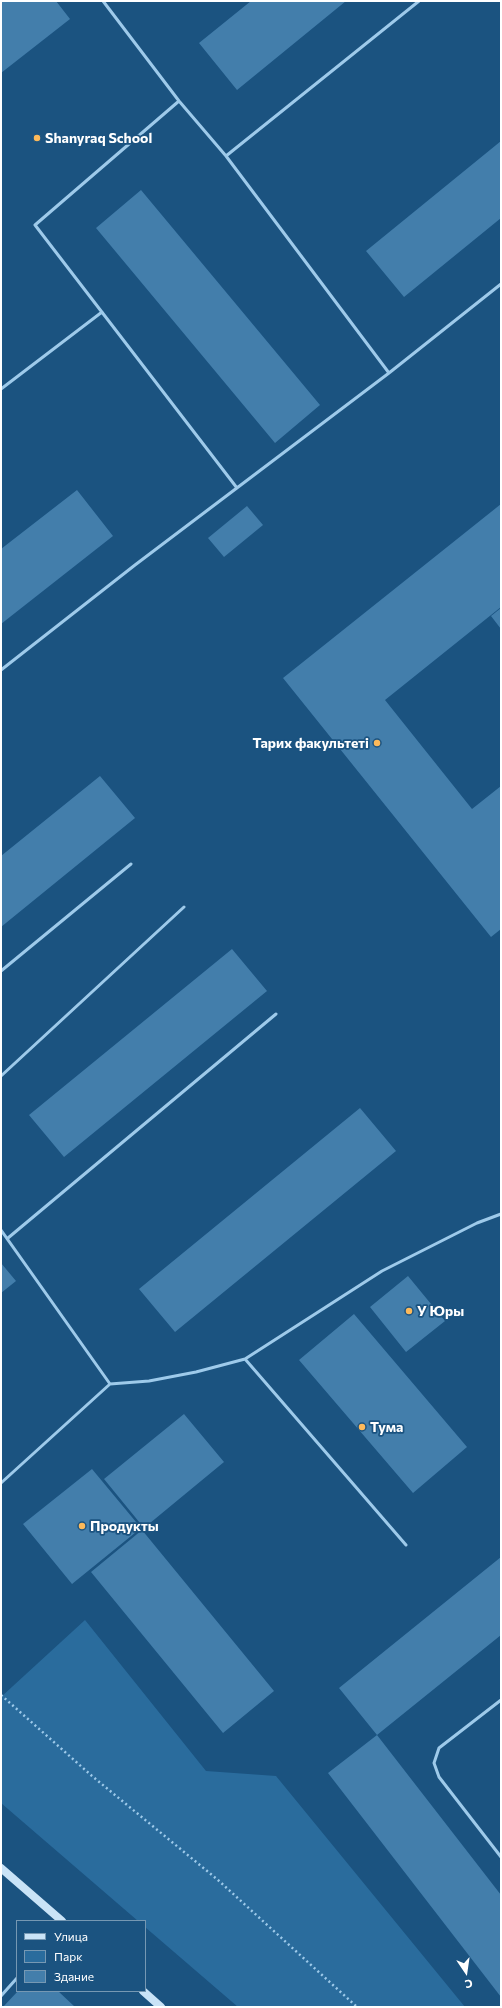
<!DOCTYPE html>
<html>
<head>
<meta charset="utf-8">
<style>
  body { margin:0 }
  #map { position:relative; width:502px; height:2008px; overflow:hidden; background:#1b5380; font-family:Commissioner,sans-serif }
  canvas { display:block }
  .frame { position:absolute; inset:0; border:2px solid #fff; pointer-events:none }
  .legend { position:absolute; left:16px; top:1920px; width:130px; height:72px; box-sizing:border-box; background:#1b5380; border:1px solid #7698b3; margin:0; padding:5px 7px; list-style:none; font-size:12px; color:#fff }
  .legend li { display:flex; align-items:center; gap:8px; height:20px }
  .legend b { width:20px; border:1px solid #7698b3 }
  .north { position:absolute; left:446px; top:1952px; width:40px; height:40px; -webkit-text-stroke:3px #1b5380; paint-order:stroke; rotate:167deg; font-size:11px; font-weight:700; line-height:16px; text-align:center; color:#fff }
  .north::after { content:''; display:block; margin:auto; width:14px; height:18px; background:#fff; clip-path:polygon(50% 0,100% 100%,50% 72%,0 100%) }
</style>
</head>
<body>
<div id="map">
<canvas width="502" height="2008"></canvas>
<div class="frame"></div>
<ul class="legend">
<li><b style="height:5px;background:#c9e3f7"></b>Улица</li>
<li><b style="height:11px;background:#2a6c9d"></b>Парк</li>
<li><b style="height:11px;background:#437eab"></b>Здание</li>
</ul>
<div class="north">С</div>
</div>
<script>
const g = document.querySelector('canvas').getContext('2d');
g.lineJoin = 'round';
function fillPath(path, color) {
  g.fillStyle = color;
  g.fill(path, 'evenodd');
}
function shape(rows) {
  const path = new Path2D();
  for (const r of rows) {
    path.moveTo(r[0], r[1]);
    for (let i = 2; i < r.length; i += 2) path.lineTo(r[i], r[i + 1]);
  }
  return path;
}
function strokePath(path, color, width, dash) {
  g.strokeStyle = color;
  g.lineWidth = width;
  g.lineCap = dash ? 'butt' : 'round';
  g.setLineDash(dash || []);
  g.stroke(path);
}
function write(font, color, halo, rows, align = 'center') {
  g.font = font + ' Commissioner,sans-serif';
  g.lineWidth = 3.5;
  g.setLineDash([]);
  g.textBaseline = 'middle';
  g.strokeStyle = halo;
  g.fillStyle = color;
  for (const [text, x, y, turn = 0] of rows) {
    g.save();
    g.translate(x, y);
    g.rotate((+turn || 0) * Math.PI / 180);
    g.textAlign = isNaN(turn) ? turn : align;
    if (halo) g.strokeText(text, 0, 0);
    g.fillText(text, 0, 0);
    g.restore();
  }
}
fillPath(shape([
  [85,1620,206,1771,276,1776,465,2007,238,2007,145,1927,145,1921,138,1921,1,1803,1,1697]
]), '#2a6c9d');
fillPath(shape([
  [1,1,56,1,70,19,1,73],
  [251,1,346,1,237,90,199,43],
  [501,141,501,218,404,297,366,251],
  [141,190,320,405,275,443,96,228],
  [77,490,113,536,1,624,1,549],
  [501,504,501,607,385,700,472,809,501,786,501,929,491,937,283,678],
  [247,506,263,525,224,557,208,538],
  [501,608,501,629,491,616],
  [100,776,135,818,1,927,1,856],
  [232,949,267,991,64,1157,29,1115],
  [360,1108,396,1151,175,1332,139,1289],
  [1,1263,16,1281,1,1293],
  [408,1276,445,1321,406,1352,370,1307],
  [354,1314,467,1447,413,1493,299,1360],
  [184,1414,224,1462,144,1528,104,1479],
  [92,1469,141,1528,72,1584,23,1524],
  [142,1530,274,1691,223,1733,91,1572],
  [501,1557,501,1635,377,1735,339,1688],
  [377,1735,501,1895,501,1997,328,1773],
  [18,1991,58,1991,75,2007,3,2007]
]), '#437eab');
strokePath(shape([
  [1,1695,92,1776,218,1880,357,2007]
]), '#9ecaea', 2.5, [2, 3]);
strokePath(shape([
  [103,1,179,101,226,156,389,373],
  [179,101,35,225,237,488],
  [226,156,419,1],
  [1,389,102,312],
  [1,670,135,565,389,373,501,284],
  [1,971,131,864],
  [1,1076,184,907],
  [1,1230,110,1384,1,1483],
  [8,1238,276,1014],
  [245,1359,406,1545],
  [110,1384,149,1381,196,1372,245,1359,382,1271,477,1223,501,1214],
  [501,1700,439,1748,434,1763,439,1777,501,1857],
  [1,1996,17,1978]
]), '#9ecaea', 3);
strokePath(shape([
  [1,1868,62,1921],
  [143,1991,161,2007]
]), '#c9e3f7', 8);
for (const [x, y, r, color] of [
  [37,138,4,"#fcb95a"],
  [377,743,4,"#fcb95a"],
  [409,1311,4,"#fcb95a"],
  [362,1427,4,"#fcb95a"],
  [82,1526,4,"#fcb95a"]
]) {
  const dot = new Path2D();
  dot.arc(x, y, r, 0, 2 * Math.PI);
  g.fillStyle = color;
  g.fill(dot);
  strokePath(dot, '#1b5380', 1.5);
}
write('bold 14px', '#fff', '#1b5380', [
  ["Shanyraq School",45,138],
  ["Тарих факультеті",369,743,"right"],
  ["У Юры",417,1311],
  ["Тума",370,1427],
  ["Продукты",90,1526]
], 'left');
</script>
</body>
</html>
